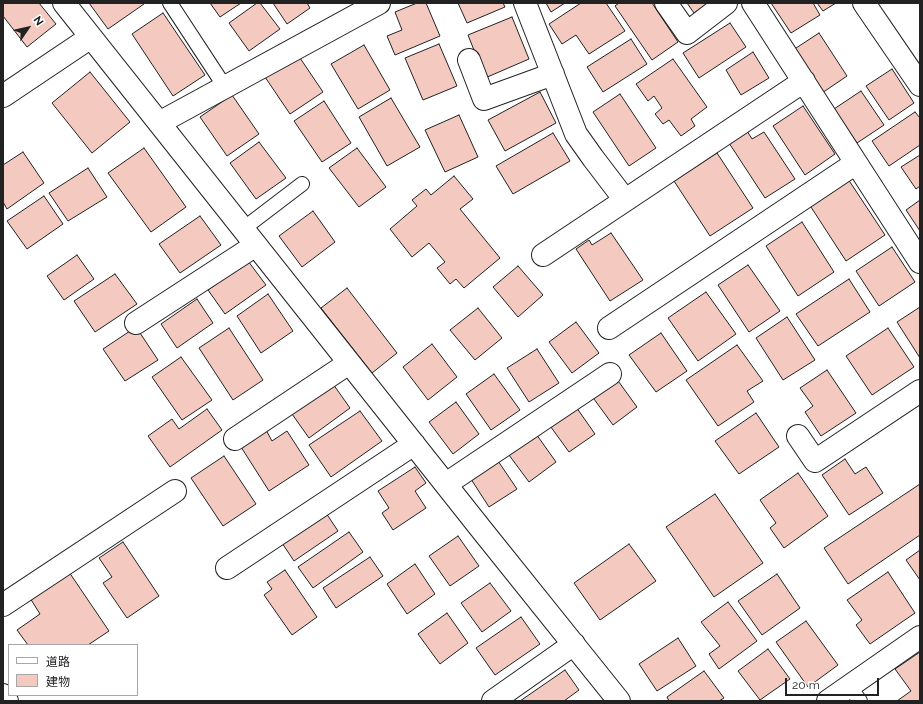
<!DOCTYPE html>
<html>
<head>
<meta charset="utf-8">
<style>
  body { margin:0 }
  #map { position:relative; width:923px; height:704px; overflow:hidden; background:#fff; font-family:Raleway,"Noto Sans JP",sans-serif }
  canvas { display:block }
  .frame { position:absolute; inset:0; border:4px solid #222; pointer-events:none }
  .legend { position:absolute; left:8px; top:644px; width:130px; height:52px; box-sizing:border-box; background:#fff; border:1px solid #a7a7a7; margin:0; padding:5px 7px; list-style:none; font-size:12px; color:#222 }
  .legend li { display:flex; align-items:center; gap:8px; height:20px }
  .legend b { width:20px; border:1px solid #a7a7a7 }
  .north { position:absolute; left:8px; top:8px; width:40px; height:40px; -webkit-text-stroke:3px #fff; paint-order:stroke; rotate:56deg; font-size:11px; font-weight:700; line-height:16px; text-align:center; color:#222 }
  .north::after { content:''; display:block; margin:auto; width:14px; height:18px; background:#222; clip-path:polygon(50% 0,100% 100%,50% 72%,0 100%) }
  .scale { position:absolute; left:785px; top:678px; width:94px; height:18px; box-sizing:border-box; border:2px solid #222; border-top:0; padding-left:5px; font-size:12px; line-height:14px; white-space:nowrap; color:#222; -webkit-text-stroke:3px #fff; paint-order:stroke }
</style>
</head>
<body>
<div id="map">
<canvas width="923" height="704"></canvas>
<div class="frame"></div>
<ul class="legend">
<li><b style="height:5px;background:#fff"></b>道路</li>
<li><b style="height:11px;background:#f3c9c0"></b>建物</li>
</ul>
<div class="north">N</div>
<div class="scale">20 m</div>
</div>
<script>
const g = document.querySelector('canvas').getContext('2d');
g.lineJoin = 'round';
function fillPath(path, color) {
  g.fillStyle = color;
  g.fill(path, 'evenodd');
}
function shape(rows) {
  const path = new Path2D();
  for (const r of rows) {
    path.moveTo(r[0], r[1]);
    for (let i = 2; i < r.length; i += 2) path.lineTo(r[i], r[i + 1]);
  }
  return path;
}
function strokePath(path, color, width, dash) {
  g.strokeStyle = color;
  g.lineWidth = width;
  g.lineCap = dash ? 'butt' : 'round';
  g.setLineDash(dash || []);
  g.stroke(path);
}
const building = shape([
  [3,3,39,3,56,24,27,47,3,16,3,3],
  [89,3,143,3,144,4,108,29,89,3],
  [210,3,241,3,220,17,210,3],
  [257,3,260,3,280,29,249,51,229,23,257,3],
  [273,3,307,3,310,8,287,24,273,3],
  [417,3,426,3,440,36,395,55,387,36,402,30,395,12,417,3],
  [458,3,503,3,505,7,467,23,458,3],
  [546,3,565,3,551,12,546,3],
  [581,3,606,3,625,31,589,54,576,35,562,44,549,24,581,3],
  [619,3,652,3,678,42,652,60,615,6,619,3],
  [687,3,708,3,694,13,687,3],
  [771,3,813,3,820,15,791,33,771,3],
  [817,3,836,3,823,11,817,3],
  [163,13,205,75,173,96,132,34,163,13],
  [512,17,529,59,485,78,468,35,512,17],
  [730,23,746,47,699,78,683,53,730,23],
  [819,33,847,76,822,93,793,50,819,33],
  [631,39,647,64,603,92,587,67,631,39],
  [439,44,457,86,423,100,405,58,439,44],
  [364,45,390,90,358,109,331,64,364,45],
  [753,52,769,78,741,95,726,70,753,52],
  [298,55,323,92,290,114,265,77,298,55],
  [673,59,707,107,691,119,695,126,681,136,669,120,663,124,655,114,662,108,654,96,648,101,636,84,673,59],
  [892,69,914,103,889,120,866,86,892,69],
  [90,72,130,122,92,153,52,103,90,72],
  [861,91,884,125,857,143,834,109,861,91],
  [540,92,556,123,505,151,488,120,540,92],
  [620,94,656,148,629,166,593,112,620,94],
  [232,95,259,134,227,156,200,117,232,95],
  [391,98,420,147,387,166,359,117,391,98],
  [324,101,351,143,322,162,294,121,324,101],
  [803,106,835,154,805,175,773,126,803,106],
  [915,112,920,118,920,145,889,166,872,141,915,112],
  [459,115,478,157,445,172,425,130,459,115],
  [747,131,752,139,764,132,795,179,765,198,729,143,747,131],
  [553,133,570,161,513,194,496,166,553,133],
  [259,142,286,178,256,199,230,163,259,142],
  [144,148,186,207,151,232,108,173,144,148],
  [357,148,386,187,359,207,329,168,357,148],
  [23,152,44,183,7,209,3,202,3,165,23,152],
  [717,153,753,208,710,236,674,181,717,153],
  [920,155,920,186,916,189,901,167,920,155],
  [88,168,107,197,68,221,49,193,88,168],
  [454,176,473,199,460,209,500,258,464,288,456,279,450,284,437,268,445,262,429,243,412,257,390,229,417,206,412,200,426,189,431,195,454,176],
  [848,179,885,235,846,261,809,204,848,179],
  [44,196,63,224,27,249,7,221,44,196],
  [920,200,920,231,906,210,920,200],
  [313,211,335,242,302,267,279,236,313,211],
  [200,216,221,245,180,273,159,244,200,216],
  [802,222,834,272,798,296,766,246,802,222],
  [611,233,643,280,610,301,576,249,589,240,592,245,611,233],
  [892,247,915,282,879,306,856,271,892,247],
  [77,255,94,279,64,300,47,276,77,255],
  [248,261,266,285,225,314,208,290,248,261],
  [748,265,780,311,749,332,718,285,748,265],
  [518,266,543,295,518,317,493,287,518,266],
  [115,274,137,304,95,332,74,301,115,274],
  [849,279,870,312,818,346,796,314,849,279],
  [347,288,397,353,372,373,321,308,347,288],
  [706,292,736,334,698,361,668,318,706,292],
  [268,294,293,331,261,353,237,316,268,294],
  [197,299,213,323,177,348,161,324,197,299],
  [920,307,920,358,897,322,920,307],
  [478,308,502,338,475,360,450,330,478,308],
  [787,317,815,360,783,380,756,338,787,317],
  [576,322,599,353,572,373,549,342,576,322],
  [136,327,158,360,125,381,103,349,136,327],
  [229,328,263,380,233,400,199,348,229,328],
  [888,328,914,367,872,395,846,356,888,328],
  [661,333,687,371,656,392,629,355,661,333],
  [432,344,457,377,428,400,403,367,432,344],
  [737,345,763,381,747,391,754,402,718,426,686,380,737,345],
  [537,349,559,383,529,402,507,368,537,349],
  [181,357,212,400,182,420,152,377,181,357],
  [827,370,856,413,821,436,805,412,813,406,800,388,827,370],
  [494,374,520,410,491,430,466,394,494,374],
  [616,378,637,407,613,425,591,395,616,378],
  [333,384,350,408,309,438,292,414,333,384],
  [456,402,479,434,453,454,429,422,456,402],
  [574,404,595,434,569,452,548,423,574,404],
  [207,409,222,430,170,467,148,436,172,419,179,429,207,409],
  [360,411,382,441,331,477,309,445,360,411],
  [756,413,779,447,739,474,715,441,756,413],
  [266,430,272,441,287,431,309,465,269,491,241,447,266,430],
  [534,431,556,462,529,482,506,451,534,431],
  [224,456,256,504,223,526,191,478,224,456],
  [496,458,517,489,489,507,469,476,496,458],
  [845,459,855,474,866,467,883,493,849,515,822,475,845,459],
  [415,467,426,483,415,491,426,508,393,530,382,513,389,508,378,491,415,467],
  [798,473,828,516,784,548,770,528,776,523,760,500,798,473],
  [920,484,920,535,848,584,824,548,920,484],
  [715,494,763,563,714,597,666,527,715,494],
  [326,513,338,531,294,561,282,543,326,513],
  [349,532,363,552,313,588,298,567,349,532],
  [458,536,479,566,450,586,429,556,458,536],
  [123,542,159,596,127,618,103,583,112,577,99,558,123,542],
  [629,544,656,581,600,620,574,583,629,544],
  [920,550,920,580,906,560,920,550],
  [370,557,383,576,336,608,323,588,370,557],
  [415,564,435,594,407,614,387,584,415,564],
  [285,570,317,617,292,635,264,595,272,589,267,582,285,570],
  [69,572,109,631,88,645,28,645,17,630,40,614,30,598,69,572],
  [888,572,915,613,870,644,856,625,862,620,847,600,888,572],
  [777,574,800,608,762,635,738,601,777,574],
  [490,583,511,611,482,632,461,603,490,583],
  [728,602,757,641,719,669,709,654,720,646,701,622,728,602],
  [447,613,468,643,440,664,418,634,447,613],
  [521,617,540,644,495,675,476,648,521,617],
  [806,621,838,665,808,687,776,642,806,621],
  [678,638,696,666,657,691,639,664,678,638],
  [768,649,790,679,760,700,738,671,768,649],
  [920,652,920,701,897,701,911,691,895,669,920,652],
  [565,670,579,690,564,701,520,701,565,670],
  [704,671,724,698,719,701,669,701,667,697,704,671]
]);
fillPath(building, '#f3c9c0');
strokePath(building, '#222', 1);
const service = shape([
  [170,3,225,87],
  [243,229,302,184],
  [849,686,860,701]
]);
const minor = shape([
  [64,3,485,534,619,701],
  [525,3,576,134,593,158,625,200],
  [666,3,687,33,726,3],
  [753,3,920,262],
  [864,3,920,85],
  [469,60,484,99,553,74],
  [3,96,91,37],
  [159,123,379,3],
  [543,255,804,81],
  [136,323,256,245],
  [609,328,856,163],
  [798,436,815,461,920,391],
  [235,439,349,363],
  [446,484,610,374],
  [227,568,414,444],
  [3,605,175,491],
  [3,695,7,701],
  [493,701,574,644],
  [828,701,920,637]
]);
strokePath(service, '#222', 16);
strokePath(minor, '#222', 24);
strokePath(service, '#fff', 14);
strokePath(minor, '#fff', 22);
</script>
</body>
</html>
